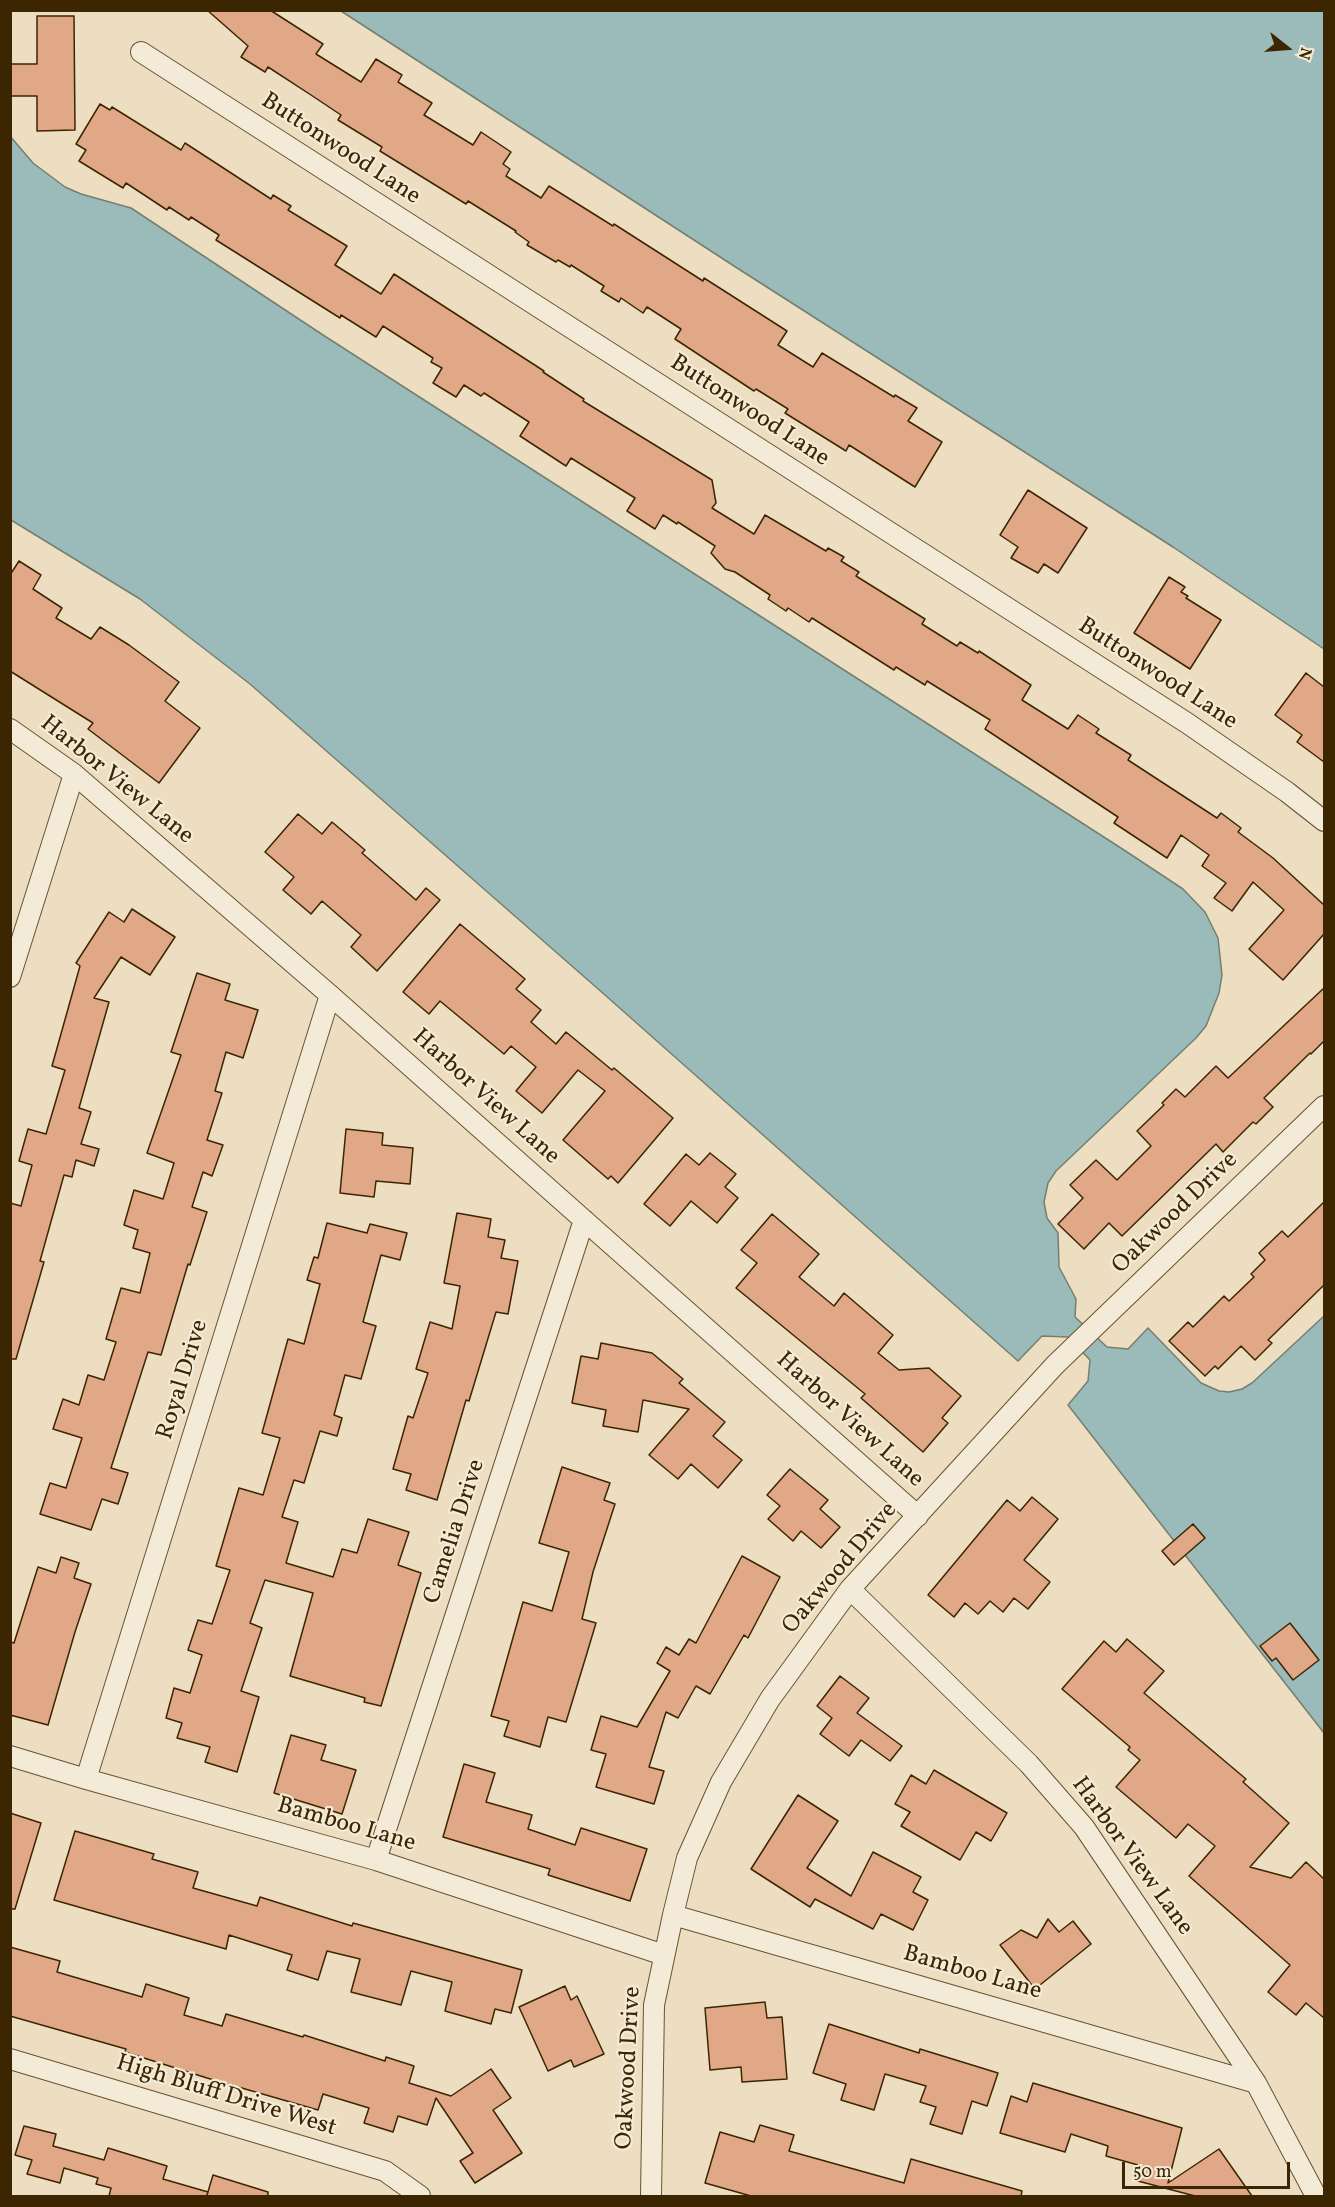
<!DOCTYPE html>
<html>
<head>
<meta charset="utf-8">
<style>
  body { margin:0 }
  #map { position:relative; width:1335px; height:2207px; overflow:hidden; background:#eddec1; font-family:Vollkorn,serif }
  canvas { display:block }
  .frame { position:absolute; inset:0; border:12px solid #3c2501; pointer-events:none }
  .north { position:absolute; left:1257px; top:18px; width:60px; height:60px; -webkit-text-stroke:4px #f3ead7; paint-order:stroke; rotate:107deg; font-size:16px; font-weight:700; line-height:24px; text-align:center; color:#3c2501 }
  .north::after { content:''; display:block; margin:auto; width:21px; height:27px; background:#3c2501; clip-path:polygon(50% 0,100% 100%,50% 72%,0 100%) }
  .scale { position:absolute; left:1122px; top:2162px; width:168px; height:27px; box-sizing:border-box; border:3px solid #3c2501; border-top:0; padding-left:8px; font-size:18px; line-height:21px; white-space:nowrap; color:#3c2501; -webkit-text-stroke:4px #f3ead7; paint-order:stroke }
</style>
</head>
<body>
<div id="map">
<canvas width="1335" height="2207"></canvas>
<div class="frame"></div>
<div class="north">N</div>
<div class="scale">50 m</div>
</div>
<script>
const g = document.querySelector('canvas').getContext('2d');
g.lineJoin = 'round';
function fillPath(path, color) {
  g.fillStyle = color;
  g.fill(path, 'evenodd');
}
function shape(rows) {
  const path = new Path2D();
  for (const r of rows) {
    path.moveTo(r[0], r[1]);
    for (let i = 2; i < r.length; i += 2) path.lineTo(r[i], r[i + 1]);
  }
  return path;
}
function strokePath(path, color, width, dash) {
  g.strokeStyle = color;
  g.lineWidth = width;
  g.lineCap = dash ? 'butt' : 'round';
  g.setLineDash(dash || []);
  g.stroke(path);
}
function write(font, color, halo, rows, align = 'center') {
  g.font = font + ' Vollkorn,serif';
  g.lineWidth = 4.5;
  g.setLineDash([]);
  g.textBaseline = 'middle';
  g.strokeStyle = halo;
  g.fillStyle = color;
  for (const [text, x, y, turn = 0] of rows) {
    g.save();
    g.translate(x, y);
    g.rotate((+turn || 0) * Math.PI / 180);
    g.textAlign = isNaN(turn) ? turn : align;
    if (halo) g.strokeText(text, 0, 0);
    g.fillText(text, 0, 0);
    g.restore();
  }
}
const water = shape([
  [341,11,1324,11,1324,649,1173,547,734,266,341,11],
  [10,136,33,163,65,187,81,194,131,208,323,335,1124,850,1183,889,1205,912,1218,938,1222,975,1219,993,1206,1026,1196,1038,1056,1171,1048,1183,1044,1202,1047,1218,1058,1233,1059,1267,1076,1299,1075,1317,1107,1347,1128,1349,1148,1328,1201,1383,1219,1391,1229,1392,1242,1389,1252,1383,1324,1316,1324,1733,1068,1405,1088,1381,1090,1360,1068,1337,1042,1336,1018,1361,605,995,250,684,140,599,11,520,10,136]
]);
fillPath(water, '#9abbb9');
strokePath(water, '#747f6f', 1.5);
const building = shape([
  [207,10,270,10,323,44,316,54,361,82,376,59,402,75,398,82,432,103,424,115,473,145,481,132,511,152,503,164,510,169,506,176,541,198,549,186,613,226,614,224,703,281,704,278,787,331,778,345,813,367,822,353,894,397,895,395,917,408,908,421,942,442,915,487,849,445,846,451,785,413,788,409,756,389,754,391,675,339,681,329,647,307,643,313,621,298,619,302,601,291,604,286,571,265,570,267,558,260,556,262,527,245,529,242,515,232,516,231,468,201,466,204,380,151,382,147,338,120,341,115,311,95,268,67,265,72,241,57,248,46,207,10],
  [37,16,74,16,75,130,37,131,37,96,11,96,10,64,37,64,37,16],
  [100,104,110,110,112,107,181,150,185,143,271,199,273,195,291,206,288,210,347,246,335,265,381,294,394,274,544,371,543,372,584,399,583,401,712,480,716,503,712,508,754,534,765,515,826,551,828,548,844,557,841,561,859,572,856,576,925,619,922,624,957,646,960,642,978,653,979,651,1031,685,1022,700,1068,729,1078,715,1099,729,1096,733,1131,755,1128,760,1217,818,1221,813,1241,828,1238,832,1273,858,1324,905,1324,934,1283,980,1249,949,1284,910,1253,882,1232,911,1214,898,1226,883,1202,866,1209,855,1181,835,1167,858,1114,823,1118,817,985,729,990,720,927,681,925,685,896,667,894,670,812,618,809,622,788,608,786,611,768,599,770,595,735,572,725,569,711,553,715,546,678,522,677,524,663,515,655,529,627,511,635,498,571,458,566,466,520,436,529,422,484,393,481,396,464,385,456,397,433,383,442,368,431,362,433,358,383,326,376,337,341,315,340,318,216,240,219,235,191,217,189,220,169,207,167,210,126,183,123,188,79,161,86,150,76,144,100,104],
  [1028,490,1087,528,1058,573,1044,564,1038,573,1011,558,1018,547,1000,535,1028,490],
  [19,561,41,575,33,589,62,608,56,618,91,639,100,627,129,645,179,682,165,701,200,728,159,783,88,729,93,723,10,671,10,575,19,561],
  [1169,577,1185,587,1181,592,1188,596,1186,598,1221,620,1190,669,1134,633,1169,577],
  [1306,673,1324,687,1324,762,1297,742,1302,735,1275,715,1306,673],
  [298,814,322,834,332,822,365,850,362,853,416,900,426,888,440,900,377,971,351,947,361,935,322,901,311,914,283,890,294,877,265,852,298,814],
  [132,909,175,937,150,975,121,957,94,998,109,1002,79,1108,91,1112,81,1144,99,1149,94,1166,76,1160,72,1177,64,1175,40,1261,44,1262,16,1359,10,1359,10,1203,21,1206,32,1165,19,1161,28,1129,46,1134,65,1070,52,1066,80,966,76,963,109,912,124,922,132,909],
  [460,924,525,979,516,989,541,1010,531,1022,556,1044,566,1032,612,1070,614,1068,673,1118,618,1183,611,1176,608,1179,563,1140,605,1091,578,1070,542,1113,516,1091,536,1067,511,1046,504,1054,440,1001,429,1014,403,992,460,924],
  [197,973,230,984,225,1000,258,1010,243,1058,226,1052,215,1091,222,1093,207,1140,223,1145,212,1176,203,1172,192,1207,207,1212,190,1265,188,1264,161,1355,148,1352,111,1468,128,1473,118,1504,102,1499,91,1530,40,1514,50,1483,66,1488,82,1438,53,1429,63,1399,79,1405,88,1375,104,1380,116,1342,106,1339,121,1288,140,1293,150,1253,133,1248,138,1230,124,1225,134,1190,163,1199,174,1163,147,1153,181,1055,171,1052,197,973],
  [1324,988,1324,1041,1311,1054,1310,1053,1264,1098,1273,1107,1256,1124,1253,1122,1223,1152,1216,1144,1122,1236,1109,1223,1084,1249,1058,1224,1083,1198,1070,1185,1096,1160,1117,1180,1151,1146,1137,1131,1164,1105,1162,1103,1176,1089,1185,1097,1216,1066,1228,1078,1324,988],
  [346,1129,383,1133,382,1145,413,1148,410,1184,376,1181,374,1197,340,1193,346,1129],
  [710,1153,736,1174,725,1187,738,1198,717,1223,691,1201,670,1226,644,1204,686,1154,699,1165,710,1153],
  [1324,1202,1324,1285,1268,1340,1272,1343,1255,1360,1241,1346,1218,1369,1215,1366,1205,1376,1169,1341,1188,1322,1193,1327,1224,1296,1229,1301,1254,1277,1251,1274,1265,1260,1259,1253,1282,1231,1288,1237,1324,1202],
  [457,1213,491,1219,488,1237,505,1240,501,1258,518,1261,508,1314,496,1312,469,1401,466,1400,437,1500,406,1490,411,1474,393,1469,408,1416,413,1418,428,1373,416,1369,430,1322,452,1329,460,1286,444,1283,457,1213],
  [772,1214,819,1254,799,1277,834,1306,844,1293,893,1335,878,1353,899,1370,929,1368,961,1396,942,1418,948,1423,923,1452,861,1398,865,1394,736,1288,757,1263,741,1250,772,1214],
  [327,1223,367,1233,370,1224,407,1233,400,1260,381,1255,363,1322,376,1326,361,1379,345,1375,334,1415,342,1418,337,1436,320,1431,304,1483,294,1480,282,1517,298,1522,286,1563,333,1577,342,1549,357,1553,368,1519,409,1532,398,1565,421,1573,381,1706,364,1702,365,1698,290,1676,313,1593,265,1580,250,1623,262,1628,241,1691,259,1697,237,1772,205,1762,210,1747,177,1738,182,1723,166,1718,174,1688,190,1693,202,1655,188,1650,198,1620,212,1624,230,1570,216,1566,239,1488,263,1495,280,1438,262,1433,288,1339,304,1344,320,1284,307,1280,314,1257,318,1258,327,1223],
  [601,1343,652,1353,683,1379,679,1383,725,1422,713,1436,742,1460,718,1488,691,1464,678,1479,649,1455,689,1409,643,1400,638,1432,603,1426,606,1410,572,1403,581,1356,598,1359,601,1343],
  [562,1467,610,1483,604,1500,615,1504,593,1572,582,1619,596,1623,587,1653,566,1722,548,1717,540,1747,504,1736,509,1721,491,1716,523,1602,552,1611,569,1552,539,1543,562,1467],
  [790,1469,828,1500,820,1509,840,1527,821,1548,801,1531,793,1541,768,1519,780,1506,767,1495,790,1469],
  [1032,1497,1058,1519,1024,1560,1050,1582,1028,1609,1014,1598,1003,1612,990,1601,978,1614,965,1603,954,1617,928,1595,1007,1500,1020,1511,1032,1497],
  [1193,1524,1205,1538,1174,1565,1162,1551,1193,1524],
  [742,1556,780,1577,748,1638,744,1635,710,1694,696,1686,678,1718,666,1712,649,1767,664,1771,654,1804,596,1787,606,1754,591,1750,601,1716,637,1727,670,1671,657,1663,666,1647,679,1655,689,1639,696,1643,742,1556],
  [61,1557,79,1563,74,1578,91,1584,75,1632,48,1725,10,1715,10,1642,14,1643,38,1567,56,1573,61,1557],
  [1290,1623,1319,1660,1293,1680,1276,1658,1272,1661,1260,1646,1290,1623],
  [1127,1639,1164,1671,1144,1693,1246,1779,1243,1782,1289,1823,1250,1867,1291,1878,1306,1862,1324,1879,1324,2018,1306,2003,1296,2015,1268,1992,1290,1965,1189,1876,1215,1846,1188,1824,1176,1838,1116,1787,1140,1760,1128,1750,1130,1747,1062,1689,1104,1641,1116,1652,1127,1639],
  [840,1676,869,1698,857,1713,902,1746,890,1761,861,1740,849,1756,820,1734,832,1718,817,1706,840,1676],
  [291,1735,326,1745,321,1760,356,1770,342,1814,274,1793,291,1735],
  [464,1764,495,1773,486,1802,532,1815,528,1829,575,1845,581,1828,647,1849,630,1901,548,1875,550,1869,443,1837,464,1764],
  [934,1770,1007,1813,991,1841,976,1832,960,1860,901,1826,910,1812,895,1804,911,1775,926,1784,934,1770],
  [798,1795,838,1821,807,1868,851,1896,873,1852,921,1877,913,1892,928,1900,913,1930,881,1914,873,1929,815,1899,810,1907,751,1869,798,1795],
  [10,1813,41,1823,15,1909,10,1909,10,1813],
  [75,1831,154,1854,152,1859,198,1872,193,1888,257,1906,260,1897,352,1926,353,1923,522,1970,511,2013,495,2009,491,2024,445,2011,452,1982,411,1971,401,2005,351,1992,360,1959,327,1951,318,1980,287,1970,292,1955,229,1935,226,1949,54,1900,75,1831],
  [1048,1919,1059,1932,1073,1921,1091,1944,1035,1989,1000,1945,1021,1930,1037,1938,1048,1919],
  [10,1947,60,1961,57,1972,142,1997,146,1984,189,1998,184,2015,222,2026,226,2014,303,2037,304,2035,385,2061,386,2057,414,2066,409,2083,451,2096,491,2069,511,2098,493,2110,522,2153,475,2183,460,2161,473,2153,436,2098,427,2125,398,2116,393,2132,364,2123,369,2108,323,2094,318,2110,207,2078,125,2052,126,2049,10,2016,10,1947],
  [565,1986,571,2000,577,1996,604,2054,574,2067,571,2060,548,2071,519,2007,565,1986],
  [765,2002,767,2018,782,2017,787,2079,742,2082,741,2067,710,2070,705,2008,765,2002],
  [829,2024,919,2053,920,2049,998,2073,987,2106,972,2101,962,2134,930,2124,936,2107,920,2102,926,2086,885,2074,874,2110,841,2100,846,2084,813,2073,829,2024],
  [1033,2083,1182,2128,1168,2183,1219,2149,1252,2196,1195,2196,1134,2180,1138,2165,1106,2156,1108,2146,1071,2134,1065,2152,1000,2133,1011,2096,1027,2102,1033,2083],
  [760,2125,794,2135,789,2151,904,2183,911,2159,1022,2191,1021,2196,751,2196,705,2183,720,2132,754,2142,760,2125],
  [24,2126,56,2134,53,2146,104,2160,108,2148,167,2166,163,2179,208,2192,207,2195,213,2175,268,2192,268,2196,109,2196,111,2188,96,2184,98,2178,64,2168,60,2183,27,2174,32,2160,15,2155,24,2126]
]);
fillPath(building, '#e0a887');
strokePath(building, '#3c2501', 1.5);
const minor = shape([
  [141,52,1187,723,1287,792,1324,821],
  [10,729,74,774,330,995,918,1516],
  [10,977,74,774],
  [850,1589,1029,1764,1084,1827,1256,2083,1316,2196],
  [10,1756,86,1779,376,1860,664,1955],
  [86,1779,330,995],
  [376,1860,584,1220],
  [673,1915,1256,2083],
  [10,2059,385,2171,420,2196],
  [651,2196,654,2005,673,1915,687,1858,721,1782,770,1699,850,1589,1055,1365,1324,1106]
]);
strokePath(minor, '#685331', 22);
strokePath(minor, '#f3ead7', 20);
write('24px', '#3c2501', '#f3ead7', [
  ["Buttonwood Lane",340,150,33],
  ["Buttonwood Lane",749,412,33],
  ["Buttonwood Lane",1157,675,33],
  ["Harbor View Lane",116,781,39],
  ["Harbor View Lane",485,1098,42],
  ["Oakwood Drive",1176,1214,-44],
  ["Royal Drive",184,1380,-73],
  ["Harbor View Lane",849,1421,42],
  ["Camelia Drive",456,1532,-72],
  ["Oakwood Drive",841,1569,-50],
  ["Bamboo Lane",346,1826,16],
  ["Harbor View Lane",1131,1857,54],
  ["Bamboo Lane",972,1974,16],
  ["Oakwood Drive",630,2068,-87],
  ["High Bluff Drive West",226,2097,17]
]);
</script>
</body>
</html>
